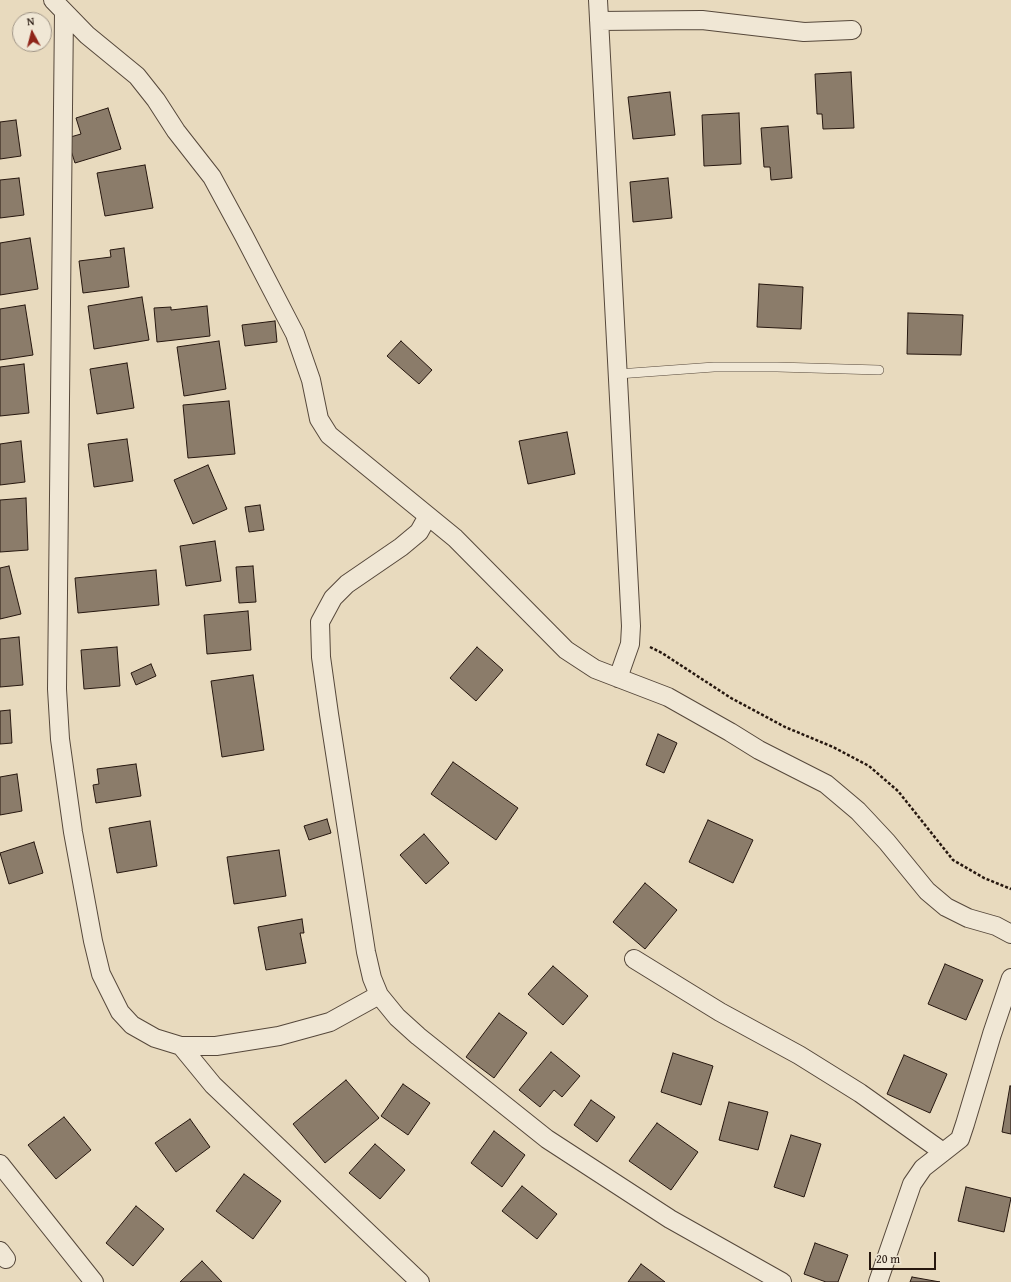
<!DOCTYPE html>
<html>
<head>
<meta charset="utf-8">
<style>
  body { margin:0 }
  #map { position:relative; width:1011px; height:1282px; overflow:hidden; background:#e8dabe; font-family:"Gentium Book Plus",serif }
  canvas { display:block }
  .north { position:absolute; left:12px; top:12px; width:40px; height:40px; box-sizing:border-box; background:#f0e7d5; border:1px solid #9f9486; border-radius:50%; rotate:353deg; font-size:11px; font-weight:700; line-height:16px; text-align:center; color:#26170f }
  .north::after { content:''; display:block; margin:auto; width:14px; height:18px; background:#8f2418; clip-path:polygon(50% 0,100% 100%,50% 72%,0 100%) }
  .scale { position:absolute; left:869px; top:1252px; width:67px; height:18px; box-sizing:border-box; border:2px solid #26170f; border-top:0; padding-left:5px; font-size:12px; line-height:14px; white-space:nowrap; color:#26170f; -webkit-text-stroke:3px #f0e7d5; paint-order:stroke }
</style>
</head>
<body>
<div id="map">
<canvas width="1011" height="1282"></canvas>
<div class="north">N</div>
<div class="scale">20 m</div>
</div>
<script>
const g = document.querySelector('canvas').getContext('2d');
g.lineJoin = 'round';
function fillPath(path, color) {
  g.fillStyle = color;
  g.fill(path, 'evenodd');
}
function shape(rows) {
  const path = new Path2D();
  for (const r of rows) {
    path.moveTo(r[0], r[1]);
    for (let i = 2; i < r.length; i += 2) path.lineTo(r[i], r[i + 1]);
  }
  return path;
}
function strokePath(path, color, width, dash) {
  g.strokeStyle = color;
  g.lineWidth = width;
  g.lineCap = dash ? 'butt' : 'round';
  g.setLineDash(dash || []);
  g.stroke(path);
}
const building = shape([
  [851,72,854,128,823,129,822,114,817,114,815,74,851,72],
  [670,92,675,135,633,139,628,97,670,92],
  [108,108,121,149,75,163,67,138,81,134,76,118,108,108],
  [739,113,741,164,704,166,702,115,739,113],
  [16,120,21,156,0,159,0,122,16,120],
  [788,126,792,178,771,180,770,167,764,167,761,128,788,126],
  [145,165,153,208,105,216,97,173,145,165],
  [19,178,24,215,0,218,0,180,19,178],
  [668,178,672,218,633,222,630,182,668,178],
  [30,238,38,289,0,295,0,243,30,238],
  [124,248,129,287,83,293,79,261,111,257,110,250,124,248],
  [759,284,803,287,801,329,757,327,759,284],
  [142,297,149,340,94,349,88,306,142,297],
  [25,305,33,355,0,360,0,309,25,305],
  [207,306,210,336,157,342,154,308,171,307,171,310,207,306],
  [908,313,963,315,961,355,907,354,908,313],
  [275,321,277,342,245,346,242,325,275,321],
  [219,341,226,389,184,396,177,347,219,341],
  [401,341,432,370,419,384,387,356,401,341],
  [127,363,134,408,97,414,90,369,127,363],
  [24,364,29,413,0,416,0,367,24,364],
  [229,401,235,454,188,458,183,405,229,401],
  [567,432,575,474,528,484,519,441,567,432],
  [127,439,133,481,94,487,88,444,127,439],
  [21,441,25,482,0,485,0,444,21,441],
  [208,465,227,509,193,524,174,480,208,465],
  [26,498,28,550,0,552,0,500,26,498],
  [260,505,264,530,249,532,245,507,260,505],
  [215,541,221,581,186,586,180,546,215,541],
  [9,566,21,614,0,619,0,568,9,566],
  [253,566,256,602,239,603,236,567,253,566],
  [156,570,159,605,78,613,75,578,156,570],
  [248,611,251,650,207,654,204,615,248,611],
  [19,637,23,685,0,687,0,639,19,637],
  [117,647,120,686,84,689,81,650,117,647],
  [477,647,503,670,476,701,450,678,477,647],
  [151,664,156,676,136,685,131,673,151,664],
  [253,675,264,750,222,757,211,681,253,675],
  [10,710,12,743,0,744,0,711,10,710],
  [658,734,677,743,664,773,646,765,658,734],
  [453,762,518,808,496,840,431,794,453,762],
  [136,764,141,796,96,803,93,785,99,784,97,769,136,764],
  [17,774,22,811,0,815,0,777,17,774],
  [327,819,331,833,309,840,304,826,327,819],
  [708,820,753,840,733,883,689,862,708,820],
  [150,821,157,866,117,873,109,828,150,821],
  [424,834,449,863,426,884,400,855,424,834],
  [34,842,43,873,9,884,0,853,34,842],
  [279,850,286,896,234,904,227,857,279,850],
  [645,883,677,910,645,949,613,922,645,883],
  [302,919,304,933,300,933,306,963,266,970,258,927,302,919],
  [945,964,983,980,966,1020,928,1004,945,964],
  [553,966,588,996,563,1025,528,994,553,966],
  [499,1013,527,1033,494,1078,466,1057,499,1013],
  [551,1052,580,1076,562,1097,554,1090,540,1107,519,1090,551,1052],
  [673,1053,713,1066,701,1105,661,1092,673,1053],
  [904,1055,947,1074,930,1113,887,1094,904,1055],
  [346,1080,379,1118,325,1163,293,1124,346,1080],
  [403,1084,430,1103,408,1135,381,1116,403,1084],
  [1010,1086,1011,1086,1011,1134,1002,1132,1010,1086],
  [591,1100,615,1117,597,1142,574,1125,591,1100],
  [729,1102,768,1112,758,1150,719,1140,729,1102],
  [64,1117,91,1150,56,1179,28,1145,64,1117],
  [190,1119,210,1147,176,1172,155,1143,190,1119],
  [657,1123,698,1152,671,1190,629,1161,657,1123],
  [494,1131,525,1155,502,1187,471,1163,494,1131],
  [791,1135,821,1144,804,1197,774,1187,791,1135],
  [375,1144,405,1170,380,1199,349,1173,375,1144],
  [244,1174,281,1201,253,1239,216,1211,244,1174],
  [522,1186,557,1214,537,1239,502,1211,522,1186],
  [966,1187,1011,1198,1004,1232,958,1221,966,1187],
  [136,1206,164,1229,133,1266,106,1243,136,1206],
  [815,1243,848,1255,838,1282,826,1282,804,1274,815,1243],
  [202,1261,222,1282,180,1282,202,1261],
  [641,1264,665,1282,628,1282,641,1264],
  [912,1277,940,1282,910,1282,912,1277]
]);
fillPath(building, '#8b7c6a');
strokePath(building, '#26170f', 1);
const lane = shape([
  [618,374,714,367,777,367,879,370]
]);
const street = shape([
  [53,0,87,35,137,76,156,100,176,131,212,177,244,236,295,334,311,380,319,419,329,435,455,538,566,650,595,669,668,697,730,732,759,750,826,784,858,811,887,842,927,891,946,907,968,918,996,926,1011,934],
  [598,0,631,626,630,644,618,678],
  [64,12,57,689,60,739,73,832,93,941,101,974,120,1012,132,1025,155,1038,181,1046,216,1046,279,1036,330,1022,379,995],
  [599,21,702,20,804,32,852,30],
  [428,516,419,532,401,547,347,584,333,598,320,622,321,657,329,714,366,952,372,978,379,995,397,1017,418,1036,547,1139,670,1219,782,1282],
  [634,959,720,1012,799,1055,860,1093,943,1152],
  [181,1046,213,1085,420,1282],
  [0,1164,94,1282],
  [0,1251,6,1259],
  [878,1282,912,1184,923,1168,960,1139,965,1124,992,1034,1011,978]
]);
strokePath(lane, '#56483b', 10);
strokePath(street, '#56483b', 20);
strokePath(shape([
  [650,647,662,653,731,698,785,727,833,747,869,766,898,791,953,860,984,878,1011,889]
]), '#26170f', 2.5, [3, 2]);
strokePath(lane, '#f0e7d5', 9);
strokePath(street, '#f0e7d5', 18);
</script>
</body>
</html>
